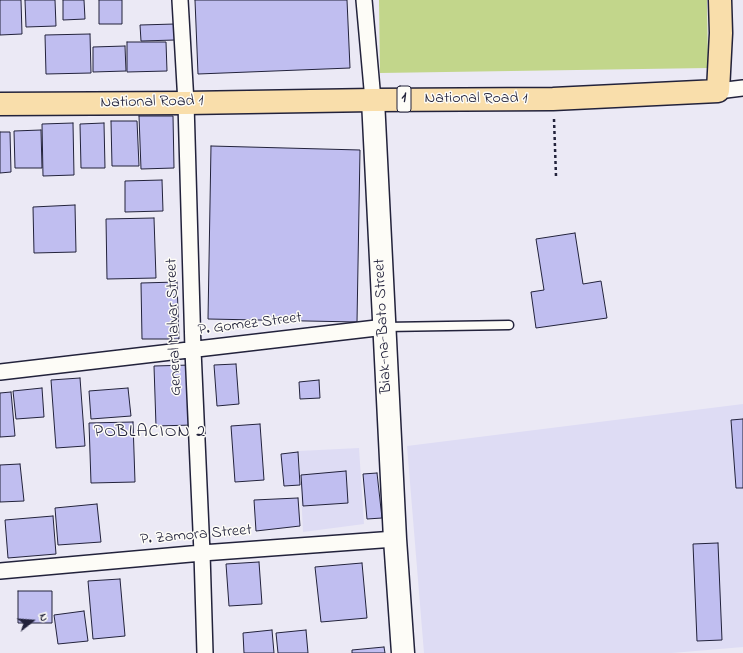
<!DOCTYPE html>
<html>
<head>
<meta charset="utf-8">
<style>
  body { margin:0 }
  #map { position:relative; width:743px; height:653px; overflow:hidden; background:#ebe9f5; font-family:"Indie Flower",sans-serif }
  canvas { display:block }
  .north { position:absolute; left:12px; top:601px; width:40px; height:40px; -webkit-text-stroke:3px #fdfcf7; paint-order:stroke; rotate:73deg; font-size:11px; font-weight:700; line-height:16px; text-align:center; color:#22223b }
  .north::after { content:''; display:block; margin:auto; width:14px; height:18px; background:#22223b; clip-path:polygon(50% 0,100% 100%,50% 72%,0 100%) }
</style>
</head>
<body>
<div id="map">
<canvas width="743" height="653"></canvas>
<div class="north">N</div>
</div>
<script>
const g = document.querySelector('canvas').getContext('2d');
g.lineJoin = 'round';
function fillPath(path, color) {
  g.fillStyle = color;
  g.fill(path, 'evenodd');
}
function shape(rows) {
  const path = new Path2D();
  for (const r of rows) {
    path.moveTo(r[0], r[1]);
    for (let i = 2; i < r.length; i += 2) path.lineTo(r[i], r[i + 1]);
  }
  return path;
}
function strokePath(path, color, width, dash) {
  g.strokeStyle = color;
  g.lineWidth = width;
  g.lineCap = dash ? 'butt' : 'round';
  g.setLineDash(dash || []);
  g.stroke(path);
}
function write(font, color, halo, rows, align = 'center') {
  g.font = font + ' "Indie Flower",sans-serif';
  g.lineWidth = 3;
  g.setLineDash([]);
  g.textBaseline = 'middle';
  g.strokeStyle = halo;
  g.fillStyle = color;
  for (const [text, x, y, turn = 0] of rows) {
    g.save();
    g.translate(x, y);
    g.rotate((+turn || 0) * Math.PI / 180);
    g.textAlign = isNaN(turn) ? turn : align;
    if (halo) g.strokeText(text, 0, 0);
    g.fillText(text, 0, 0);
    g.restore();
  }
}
fillPath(shape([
  [743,404,743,647,672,653,424,653,407,446],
  [359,448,364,524,303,532,299,451]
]), '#dedcf4');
fillPath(shape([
  [379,0,707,0,708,68,380,73]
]), '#c2d68b');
const building = shape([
  [0,0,21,0,22,34,0,35,0,0],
  [25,0,55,0,56,26,26,27,25,0],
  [63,0,84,0,85,19,63,20,63,0],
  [99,0,122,0,122,24,99,24,99,0],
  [195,0,347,0,350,68,198,74,195,0],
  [175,24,175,40,141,41,140,25,175,24],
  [90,34,91,73,46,74,45,35,90,34],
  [127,42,166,42,167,71,127,72,127,42],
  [125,46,126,71,93,72,93,47,125,46],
  [139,116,173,116,174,168,141,169,139,116],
  [111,121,137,121,139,166,112,166,111,121],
  [73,123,74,175,43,176,42,124,73,123],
  [104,123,105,168,81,168,80,124,104,123],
  [41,130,42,168,15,168,14,131,41,130],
  [0,132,10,132,11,172,0,173,0,132],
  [211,146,360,150,357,322,208,319,211,146],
  [162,180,163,211,125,212,125,181,162,180],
  [75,205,76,252,34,253,33,207,75,205],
  [154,218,156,278,107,279,106,219,154,218],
  [575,233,583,284,601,281,607,318,536,328,531,292,544,290,536,239,575,233],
  [177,282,179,339,142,339,141,283,177,282],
  [236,364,239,404,217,406,214,365,236,364],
  [191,365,193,425,156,426,154,366,191,365],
  [80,378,85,446,56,448,51,380,80,378],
  [319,380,320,398,300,399,299,382,319,380],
  [42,388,44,417,16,419,13,391,42,388],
  [128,388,131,416,91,419,89,391,128,388],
  [11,392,15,436,0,437,0,393,11,392],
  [743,419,743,488,736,488,731,420,743,419],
  [133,422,135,482,91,483,89,423,133,422],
  [260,424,264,480,235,482,231,426,260,424],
  [298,452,300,485,284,486,281,454,298,452],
  [20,464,24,501,0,502,0,465,20,464],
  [346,471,348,503,303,506,301,475,346,471],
  [377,473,382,518,367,519,363,474,377,473],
  [298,498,300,526,256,531,254,500,298,498],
  [97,504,101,542,58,545,55,508,97,504],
  [53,516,56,554,8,558,5,520,53,516],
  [718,543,722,640,697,641,693,544,718,543],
  [259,562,262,604,229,606,226,564,259,562],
  [362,563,367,618,321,622,315,567,362,563],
  [120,579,125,636,93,639,88,581,120,579],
  [18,591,52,591,52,623,18,623,18,591],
  [84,611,88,641,58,644,54,615,84,611],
  [272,630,274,653,244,653,243,633,272,630],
  [306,630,308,653,278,653,276,633,306,630],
  [384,647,385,653,352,653,352,650,384,647]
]);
fillPath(building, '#c0bef0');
strokePath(building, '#22223b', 1);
const service = shape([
  [385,327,509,325]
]);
const minor = shape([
  [180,0,186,103,193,350,202,553,205,653],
  [364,0,373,100],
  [718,91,743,88],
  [0,372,385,327],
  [0,571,202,553,395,539]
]);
const secondary = shape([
  [373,100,395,539,403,653]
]);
const primary = shape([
  [0,104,186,103,373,100,553,99,718,91,721,33,720,0]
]);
strokePath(service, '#22223b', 11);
strokePath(minor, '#22223b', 18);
strokePath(secondary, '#22223b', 25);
strokePath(primary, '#22223b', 25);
strokePath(shape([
  [554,119,556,176]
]), '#22223b', 2.5, [3, 3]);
strokePath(service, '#fdfcf7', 8);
strokePath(minor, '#fdfcf7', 15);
strokePath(secondary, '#fdfcf7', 22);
strokePath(primary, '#f9deab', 22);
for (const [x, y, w] of [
  [404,99,14]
]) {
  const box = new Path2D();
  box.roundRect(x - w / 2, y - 13, w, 26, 3);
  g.fillStyle = '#fdfcf7';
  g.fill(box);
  strokePath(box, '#22223b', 1);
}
write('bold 15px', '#22223b', null, [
  ["1",404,99]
]);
write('16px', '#22223b', '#fdfcf7', [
  ["National Road 1",476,99],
  ["National Road 1",152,103,-1],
  ["P. Gomez Street",250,325,-7],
  ["Biak-na-Bato Street",384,326,-93],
  ["General Malvar Street",175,327,-92],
  ["P. Zamora Street",196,536,-5]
]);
g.letterSpacing = '1px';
write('18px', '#22223b', '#fdfcf7', [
  ["POBLACION 2",150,433]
]);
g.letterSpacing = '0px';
</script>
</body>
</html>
